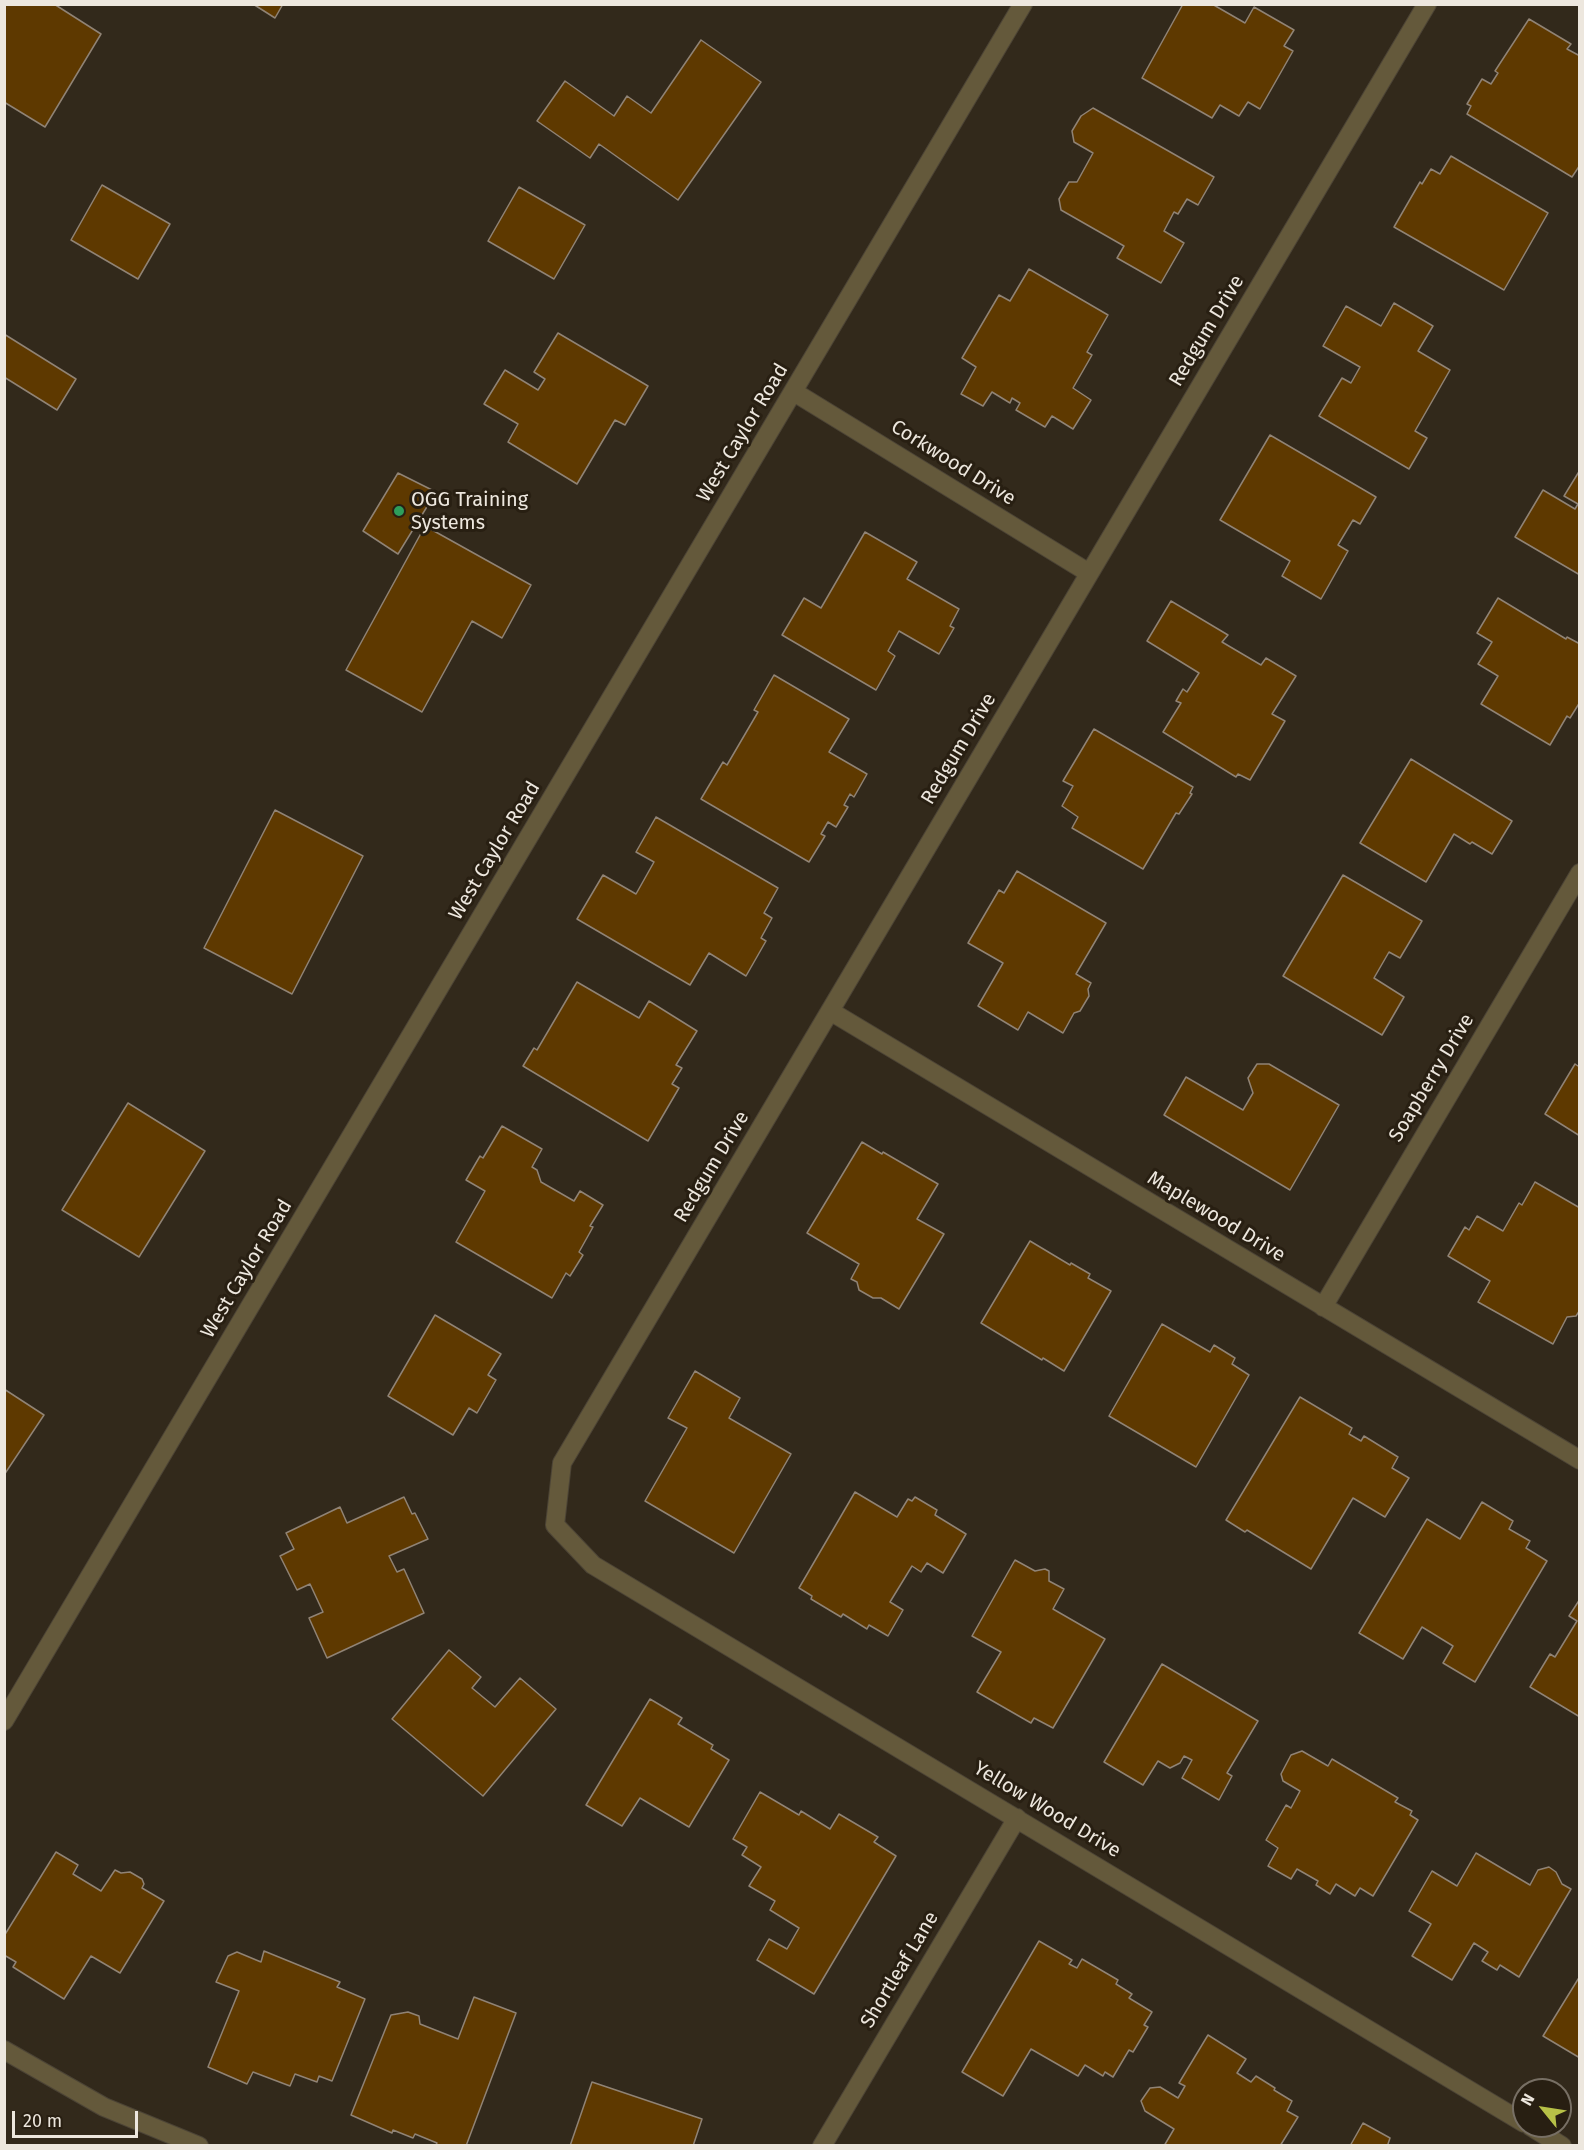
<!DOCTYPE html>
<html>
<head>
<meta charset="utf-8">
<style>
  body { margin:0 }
  #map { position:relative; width:1584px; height:2150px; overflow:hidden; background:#32291b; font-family:"Fira Sans",sans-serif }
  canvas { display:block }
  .frame { position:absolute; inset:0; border:6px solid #ede7de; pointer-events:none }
  .north { position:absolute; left:1512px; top:2078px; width:60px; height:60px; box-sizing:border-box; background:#281f12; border:2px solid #776f64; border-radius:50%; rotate:300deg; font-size:16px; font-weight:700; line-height:24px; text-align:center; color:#ede7de }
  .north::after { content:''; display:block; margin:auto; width:21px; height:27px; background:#b7c147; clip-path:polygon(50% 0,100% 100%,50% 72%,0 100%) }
  .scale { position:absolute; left:12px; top:2111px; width:126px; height:27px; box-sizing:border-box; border:3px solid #ede7de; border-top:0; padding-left:8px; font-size:18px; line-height:21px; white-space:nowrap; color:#ede7de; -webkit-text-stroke:4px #281f12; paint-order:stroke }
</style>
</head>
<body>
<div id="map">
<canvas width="1584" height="2150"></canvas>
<div class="frame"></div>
<div class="north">N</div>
<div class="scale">20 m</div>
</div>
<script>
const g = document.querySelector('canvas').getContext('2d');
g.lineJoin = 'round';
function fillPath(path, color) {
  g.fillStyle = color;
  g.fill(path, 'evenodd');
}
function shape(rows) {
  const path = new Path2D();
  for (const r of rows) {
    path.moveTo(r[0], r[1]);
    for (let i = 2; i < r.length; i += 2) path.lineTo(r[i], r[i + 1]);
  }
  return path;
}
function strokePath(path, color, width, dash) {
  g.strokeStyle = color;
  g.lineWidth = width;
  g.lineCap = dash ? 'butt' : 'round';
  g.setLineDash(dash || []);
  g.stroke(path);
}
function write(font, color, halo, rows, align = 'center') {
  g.font = font + ' "Fira Sans",sans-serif';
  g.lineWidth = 6;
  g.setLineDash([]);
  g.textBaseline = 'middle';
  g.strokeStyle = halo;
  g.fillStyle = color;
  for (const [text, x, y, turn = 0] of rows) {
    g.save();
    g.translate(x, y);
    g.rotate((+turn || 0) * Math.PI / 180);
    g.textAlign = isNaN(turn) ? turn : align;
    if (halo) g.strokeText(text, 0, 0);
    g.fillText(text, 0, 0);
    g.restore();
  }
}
const building = shape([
  [4,4,54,4,101,34,45,127,4,102,4,4],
  [253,4,283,4,275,18,253,4],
  [1183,4,1212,4,1245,23,1254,7,1294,30,1284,46,1293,51,1260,109,1248,102,1239,116,1220,105,1212,118,1142,78,1183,4],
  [1529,19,1571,44,1567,49,1580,56,1580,165,1572,177,1467,114,1471,106,1467,104,1482,79,1491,84,1498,73,1495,71,1529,19],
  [701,40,761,82,678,200,599,144,590,158,537,121,565,81,614,116,627,96,651,113,701,40],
  [1093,108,1214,177,1198,205,1187,199,1178,214,1174,212,1164,231,1184,243,1161,283,1117,258,1124,246,1061,210,1059,199,1069,182,1077,182,1093,153,1074,142,1072,131,1081,116,1093,108],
  [1451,156,1548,213,1504,290,1394,227,1420,182,1422,184,1431,169,1440,174,1451,156],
  [102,185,170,224,138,279,71,240,102,185],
  [519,187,585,225,554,279,488,241,519,187],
  [1029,269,1108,315,1087,352,1092,355,1073,388,1091,400,1073,429,1052,416,1045,427,1016,410,1020,403,1012,398,1010,403,992,392,983,406,961,394,976,367,962,358,999,295,1010,301,1029,269],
  [1394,303,1433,326,1418,351,1450,370,1415,431,1427,438,1409,469,1319,416,1342,378,1351,383,1360,367,1323,346,1346,306,1381,326,1394,303],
  [558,333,648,386,625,425,615,420,577,484,508,442,518,424,484,404,505,370,538,390,545,379,534,372,558,333],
  [4,334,76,379,57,410,4,377,4,334],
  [1270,435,1376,497,1360,524,1353,520,1338,545,1348,551,1321,599,1282,576,1290,561,1220,520,1270,435],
  [1580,470,1580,575,1515,537,1543,490,1575,509,1578,504,1564,496,1580,470],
  [398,473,436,492,398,554,363,531,398,473],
  [425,526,531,585,502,638,472,621,422,712,346,670,425,526],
  [865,532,917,562,907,579,959,609,950,626,954,628,939,654,899,631,888,651,895,656,876,690,782,635,804,598,821,608,865,532],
  [1498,598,1566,639,1567,637,1580,644,1580,702,1570,718,1567,716,1550,745,1481,704,1498,676,1478,664,1492,642,1477,633,1498,598],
  [1171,601,1228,635,1222,642,1261,665,1266,658,1296,676,1272,714,1285,721,1250,780,1238,774,1236,777,1163,732,1181,703,1176,701,1183,689,1187,692,1199,673,1147,641,1171,601],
  [774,675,849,719,829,752,867,774,854,797,850,794,844,805,848,807,836,827,828,822,821,834,825,836,809,862,701,799,723,762,727,765,758,712,754,710,774,675],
  [1094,729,1193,787,1190,793,1192,794,1179,814,1176,813,1143,869,1072,828,1078,817,1062,806,1073,786,1063,781,1094,729],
  [1411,759,1512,821,1492,854,1472,842,1470,844,1454,834,1426,882,1360,843,1411,759],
  [275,810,363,856,292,994,204,948,275,810],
  [656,817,778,888,764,913,772,918,761,938,766,941,746,976,709,953,690,985,577,919,603,875,636,894,654,862,636,852,656,817],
  [1017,871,1106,923,1076,974,1091,983,1088,989,1089,996,1080,1011,1074,1013,1063,1033,1028,1012,1018,1030,978,1006,1003,963,968,943,999,890,1004,893,1017,871],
  [1343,875,1422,921,1400,958,1389,952,1374,978,1404,997,1382,1035,1283,976,1343,875],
  [577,982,639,1018,649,1001,697,1031,676,1065,682,1068,672,1084,679,1088,648,1141,523,1066,534,1048,537,1050,577,982],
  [1257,1064,1269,1064,1339,1105,1290,1190,1164,1115,1186,1077,1243,1110,1253,1093,1248,1078,1257,1064],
  [1575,1064,1578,1066,1580,1064,1580,1136,1545,1114,1575,1064],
  [128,1103,205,1151,139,1257,62,1210,128,1103],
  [502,1126,542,1149,532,1167,537,1170,541,1182,574,1201,580,1191,603,1205,590,1226,593,1227,579,1252,583,1255,570,1276,566,1273,552,1298,456,1242,485,1191,466,1180,480,1156,483,1158,502,1126],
  [862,1142,882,1154,883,1152,938,1184,917,1219,944,1234,899,1309,881,1298,873,1298,859,1290,857,1282,851,1279,859,1264,807,1233,862,1142],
  [1535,1182,1580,1208,1580,1310,1576,1316,1567,1317,1553,1344,1478,1302,1490,1281,1448,1256,1465,1227,1469,1230,1477,1216,1503,1231,1519,1203,1522,1205,1535,1182],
  [1030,1241,1070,1265,1071,1263,1090,1274,1088,1278,1111,1291,1064,1371,1043,1358,1042,1360,981,1323,1030,1241],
  [435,1315,501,1354,488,1375,496,1380,477,1413,469,1408,453,1435,388,1396,435,1315],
  [1162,1324,1210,1352,1214,1345,1235,1358,1232,1364,1249,1375,1196,1467,1109,1416,1162,1324],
  [695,1371,740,1398,729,1418,791,1454,734,1553,645,1501,687,1428,668,1418,695,1371],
  [4,1389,44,1415,4,1475,4,1389],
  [1300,1397,1352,1428,1349,1434,1361,1441,1364,1436,1398,1457,1392,1468,1409,1478,1385,1517,1353,1498,1311,1569,1247,1530,1245,1532,1226,1520,1300,1397],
  [855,1492,897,1517,908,1499,912,1501,915,1497,937,1510,935,1515,966,1534,943,1573,927,1563,921,1572,912,1566,890,1602,903,1610,888,1636,869,1625,867,1629,843,1614,841,1617,811,1599,812,1596,799,1588,855,1492],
  [404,1497,412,1514,415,1513,428,1539,389,1556,397,1572,404,1569,424,1613,327,1658,309,1618,323,1612,310,1584,297,1590,280,1556,294,1549,286,1533,340,1507,347,1523,404,1497],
  [1482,1502,1513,1521,1509,1529,1530,1541,1526,1548,1547,1561,1475,1682,1443,1663,1453,1646,1422,1627,1403,1659,1359,1633,1427,1519,1460,1539,1482,1502],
  [1015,1560,1035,1571,1045,1569,1049,1571,1049,1581,1064,1589,1053,1609,1105,1639,1053,1728,1034,1718,1031,1723,977,1692,1001,1652,972,1636,1015,1560],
  [1580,1599,1580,1717,1530,1687,1550,1654,1555,1657,1577,1621,1569,1616,1580,1599],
  [449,1650,481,1677,472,1688,495,1707,520,1678,556,1709,483,1796,392,1719,449,1650],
  [1162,1664,1258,1721,1227,1773,1232,1776,1219,1800,1182,1778,1192,1760,1184,1756,1180,1763,1170,1768,1158,1761,1143,1785,1104,1762,1162,1664],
  [650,1699,682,1718,678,1724,713,1745,711,1749,729,1760,689,1827,640,1798,622,1826,586,1805,650,1699],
  [1302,1751,1328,1766,1332,1759,1398,1798,1395,1802,1412,1811,1410,1815,1418,1820,1373,1896,1360,1888,1355,1896,1336,1884,1330,1894,1316,1885,1318,1881,1297,1869,1291,1879,1268,1866,1278,1848,1266,1840,1286,1805,1291,1808,1300,1791,1283,1781,1281,1774,1291,1755,1302,1751],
  [760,1792,799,1815,801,1811,830,1829,839,1814,878,1837,874,1842,896,1856,814,1994,757,1960,769,1939,787,1949,799,1928,770,1910,775,1901,749,1886,761,1867,742,1855,747,1847,733,1839,760,1792],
  [56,1852,78,1865,73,1874,101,1891,115,1870,121,1873,130,1872,142,1879,144,1884,142,1888,164,1901,120,1973,91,1956,64,1999,13,1967,16,1962,4,1955,4,1936,56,1852],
  [1476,1853,1530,1885,1538,1870,1549,1867,1556,1872,1562,1884,1571,1889,1519,1977,1500,1965,1497,1970,1482,1961,1488,1952,1474,1943,1452,1980,1412,1956,1431,1924,1409,1911,1432,1871,1457,1886,1476,1853],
  [1039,1941,1072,1960,1069,1964,1077,1968,1082,1959,1118,1980,1116,1984,1132,1994,1129,1998,1152,2012,1144,2025,1148,2027,1133,2052,1129,2050,1113,2077,1105,2072,1103,2076,1085,2065,1078,2076,1031,2049,1003,2096,962,2072,1039,1941],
  [264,1951,340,1982,337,1987,365,1999,332,2081,319,2076,317,2082,295,2074,290,2086,253,2072,247,2084,208,2067,239,1991,216,1982,228,1956,237,1952,261,1962,264,1951],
  [1580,1976,1580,2058,1543,2036,1580,1976],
  [474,1997,516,2013,466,2146,439,2146,436,2145,437,2143,415,2134,413,2138,393,2130,392,2133,351,2115,391,2015,408,2012,419,2016,420,2024,458,2039,474,1997],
  [1208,2035,1246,2059,1237,2073,1251,2082,1256,2076,1275,2088,1274,2090,1292,2101,1287,2111,1298,2117,1280,2146,1164,2146,1174,2129,1145,2111,1141,2101,1150,2088,1160,2087,1178,2098,1185,2086,1179,2083,1208,2035],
  [592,2082,702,2119,693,2146,570,2146,592,2082],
  [1363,2123,1390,2138,1388,2144,1391,2146,1350,2146,1363,2123]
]);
fillPath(building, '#5e3900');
strokePath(building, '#908375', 1.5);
const minor = shape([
  [1427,4,562,1463,555,1525,593,1565,1524,2123],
  [794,392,1089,573],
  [830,1011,1580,1460],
  [1323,1307,1580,873],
  [4,1721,1023,4],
  [4,2050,104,2107,199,2146],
  [1530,2126,1562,2146],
  [822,2146,1017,1818]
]);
strokePath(minor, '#4c4436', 20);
strokePath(minor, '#64593b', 18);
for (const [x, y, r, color] of [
  [399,511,6,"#2e9e5b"]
]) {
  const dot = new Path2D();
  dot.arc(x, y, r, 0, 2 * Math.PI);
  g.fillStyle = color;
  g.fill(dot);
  strokePath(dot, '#281f12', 2);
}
write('20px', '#ede7de', '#281f12', [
  ["Redgum Drive",1207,331,-59],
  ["West Caylor Road",743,433,-59],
  ["Corkwood Drive",953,463,32],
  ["Redgum Drive",959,749,-59],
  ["West Caylor Road",495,851,-59],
  ["Soapberry Drive",1432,1078,-59],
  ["Redgum Drive",712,1167,-59],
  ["Maplewood Drive",1216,1217,31],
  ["West Caylor Road",247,1269,-59],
  ["Yellow Wood Drive",1047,1810,31],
  ["Shortleaf Lane",900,1970,-59]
]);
write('20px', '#ede7de', '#281f12', [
  ["OGG Training",411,500],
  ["Systems",411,523]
], 'left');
</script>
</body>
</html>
